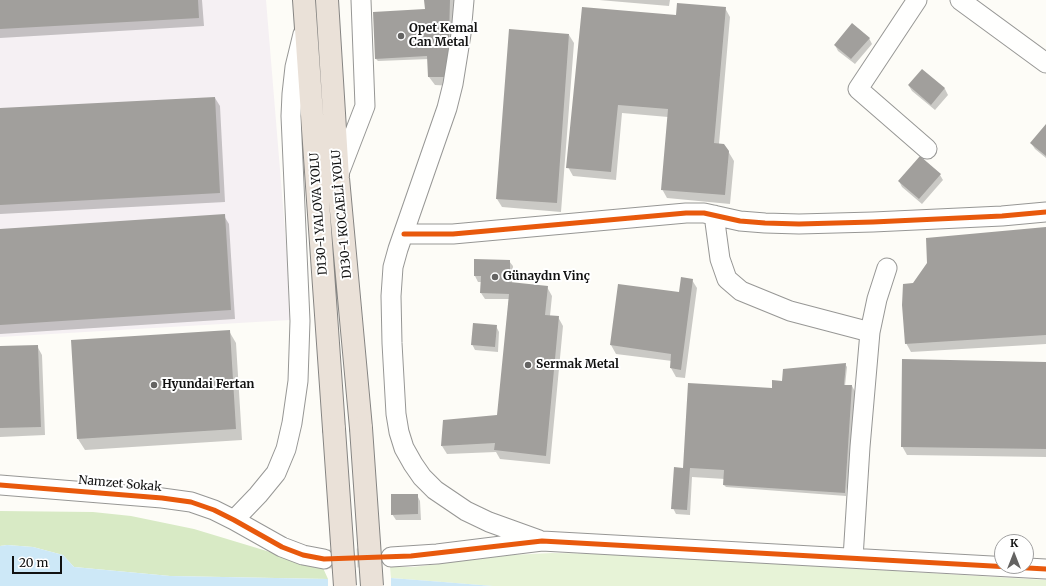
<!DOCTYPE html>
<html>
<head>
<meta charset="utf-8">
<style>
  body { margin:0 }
  #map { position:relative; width:1046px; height:586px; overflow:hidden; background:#fdfcf7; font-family:Merriweather,serif }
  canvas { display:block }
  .north { position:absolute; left:994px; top:534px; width:40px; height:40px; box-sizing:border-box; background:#fff; border:1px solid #a0a0a0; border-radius:50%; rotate:0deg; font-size:11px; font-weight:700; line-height:16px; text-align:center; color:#111 }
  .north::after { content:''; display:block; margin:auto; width:14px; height:18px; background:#646362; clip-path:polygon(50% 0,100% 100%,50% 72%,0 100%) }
  .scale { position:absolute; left:12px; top:556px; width:50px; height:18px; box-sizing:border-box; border:2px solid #111; border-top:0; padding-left:5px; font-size:12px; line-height:14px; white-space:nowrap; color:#111; -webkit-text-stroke:3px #fff; paint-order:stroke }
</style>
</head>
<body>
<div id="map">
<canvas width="1046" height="586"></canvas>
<div class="north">K</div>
<div class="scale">20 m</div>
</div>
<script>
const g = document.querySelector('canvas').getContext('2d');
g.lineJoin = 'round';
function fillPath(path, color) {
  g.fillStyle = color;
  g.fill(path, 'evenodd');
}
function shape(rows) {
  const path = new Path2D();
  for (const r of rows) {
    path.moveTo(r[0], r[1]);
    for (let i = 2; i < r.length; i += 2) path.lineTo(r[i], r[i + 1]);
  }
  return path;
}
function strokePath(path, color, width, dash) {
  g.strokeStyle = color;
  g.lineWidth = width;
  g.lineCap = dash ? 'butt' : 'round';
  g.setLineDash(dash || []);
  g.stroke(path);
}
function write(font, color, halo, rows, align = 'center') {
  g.font = font + ' Merriweather,serif';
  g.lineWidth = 4;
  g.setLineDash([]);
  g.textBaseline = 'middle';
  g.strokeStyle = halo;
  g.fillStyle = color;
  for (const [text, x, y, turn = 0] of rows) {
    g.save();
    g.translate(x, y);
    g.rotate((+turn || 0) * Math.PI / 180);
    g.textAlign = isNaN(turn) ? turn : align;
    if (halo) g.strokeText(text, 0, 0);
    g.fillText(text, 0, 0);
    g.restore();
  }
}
fillPath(shape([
  [0,0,266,0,289,279,290,320,0,337]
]), '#f5f0f3');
fillPath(shape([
  [552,553,613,554,1046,580,1046,586,493,586,391,578,390,567,413,567,439,564,491,556]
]), '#e7f3d7');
fillPath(shape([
  [0,511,93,512,131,516,194,529,323,568,328,579,170,576,74,567,63,555,33,547,7,545,0,546]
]), '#d8eac5');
fillPath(shape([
  [7,545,33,547,63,555,74,567,170,576,328,579,328,586,0,586,0,546],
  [391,578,443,582,493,586,391,586]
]), '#cde8f7');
fillPath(shape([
  [0,0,202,0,204,26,0,38],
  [426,0,455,0,453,86,435,85,429,77,429,59,378,61,376,59,426,14],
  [599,0,670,0,669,6],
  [725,8,730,17,719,144,728,151,734,161,730,204,667,198,662,189,668,117,622,113,616,180,573,176,568,167,677,16],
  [569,35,574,43,561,212,502,207,497,199],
  [869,38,872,44,855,64,838,51,835,45],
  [922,70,945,89,948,95,935,110,912,91,909,86],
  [215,98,220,106,225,202,0,214,0,109],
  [1046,125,1046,158,1035,149,1031,143],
  [940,175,943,180,922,204,902,187,899,181],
  [224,216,229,224,235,319,0,334,0,230],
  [1046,228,1046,344,911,352,906,343,914,284],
  [509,261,513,266,512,284,547,287,552,296,550,316,558,317,563,326,550,464,500,459,496,452,447,454,442,446,498,416,509,299,485,299,481,293,482,282,478,282,475,276],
  [692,280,697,288,685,378,676,377,671,368,672,361,616,354,611,345,679,293],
  [496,326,499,332,498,352,475,350,472,344],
  [229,331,236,343,242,440,85,450,78,439],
  [37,346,42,355,45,435,0,437,0,347],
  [1046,363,1046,457,907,455,902,446],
  [845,364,847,367,845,386,852,386,857,395,850,487,847,487,846,496,726,487,724,485,725,479,692,477,690,515,676,514,673,508,685,469,773,389,784,382],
  [417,495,420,501,421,520,396,520,392,514]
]), '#0003');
fillPath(shape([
  [0,0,198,0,199,18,0,29],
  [424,0,450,0,448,77,428,77,427,56,375,59,373,12,425,9],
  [677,3,726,7,714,143,724,144,729,151,725,195,661,190,668,109,618,105,611,172,566,168,582,7,676,15],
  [852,23,870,38,851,59,834,45],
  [509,29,569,34,557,203,496,199],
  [922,69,945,88,931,105,908,85],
  [215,97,220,193,0,205,0,108],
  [1046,124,1046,156,1030,143],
  [920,156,941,174,919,199,898,181],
  [225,214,231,310,0,325,0,229],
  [1046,227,1046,335,905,344,902,305,903,284,913,283,927,263,926,238],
  [474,259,510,260,510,282,548,286,545,315,559,316,546,456,494,450,495,443,441,446,443,420,497,415,509,294,480,293,481,276,474,276],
  [681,277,693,279,681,370,670,368,671,354,610,345,618,284,679,292],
  [473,323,497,325,495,347,471,345],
  [230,330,236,429,77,439,71,340],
  [38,345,41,427,0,428,0,346],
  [902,359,1046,362,1046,449,901,447],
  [846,363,844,385,852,385,845,493,723,485,724,470,690,468,687,510,671,509,674,467,683,468,688,383,772,388,772,380,782,381,783,369],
  [391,494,418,494,418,514,391,515]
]), '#a19f9c');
strokePath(shape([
  [328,559,385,557]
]), '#dad9d4', 19, [19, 10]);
const minor = shape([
  [464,0,461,34,453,84,447,108,398,249,393,267,391,296,392,343,396,414,399,432,404,448,413,464,422,477,435,490,466,511,489,522,539,540],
  [917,0,858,89,927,149],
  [960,0,1046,63],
  [338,176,365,106,361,0],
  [714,215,720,259,727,279,741,291,790,311,870,332,860,447,853,558],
  [404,234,453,234,686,213,704,213,740,221,765,223,799,224,873,222,1002,216,1046,212],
  [870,332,877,299,887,268],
  [0,485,162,498,191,502,214,510,234,520,282,547,303,555,324,559],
  [234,520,258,495,276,473,286,449,292,423,298,381,300,321,291,116,292,94,295,67,303,34],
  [391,557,437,554,542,541,1046,569]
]);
const highway = shape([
  [304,0,334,429],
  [327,0,338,178,361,428]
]);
strokePath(minor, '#979795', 21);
strokePath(highway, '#858482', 24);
strokePath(minor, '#fffffe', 19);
strokePath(highway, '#eae1d8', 22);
const highwayBridge = shape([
  [361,428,372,586],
  [334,429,345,586]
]);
strokePath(highwayBridge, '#858482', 24, []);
strokePath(highwayBridge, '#eae1d8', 22);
strokePath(shape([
  [404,234,453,234,686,213,704,213,740,221,765,223,799,224,873,222,1002,216,1046,212],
  [0,485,162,498,191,502,214,510,234,520,282,547,303,555,324,559,411,556,542,541,1046,569]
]), '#e8590c', 5);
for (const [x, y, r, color] of [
  [401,36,4,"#646362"],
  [495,277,4,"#646362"],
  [528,365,4,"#646362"],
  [154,385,4,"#646362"]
]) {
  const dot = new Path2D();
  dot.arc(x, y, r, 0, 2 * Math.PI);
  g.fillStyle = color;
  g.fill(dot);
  strokePath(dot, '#fff', 1.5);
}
write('bold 12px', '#111', '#fff', [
  ["Opet Kemal",409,29],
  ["Can Metal",409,43],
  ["Günaydın Vinç",503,277],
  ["Sermak Metal",536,365],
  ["Hyundai Fertan",162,385]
], 'left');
write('12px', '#111', '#fff', [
  ["D130-1 YALOVA YOLU",319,214,-94],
  ["D130-1 KOCAELİ YOLU",342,214,-95],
  ["Namzet Sokak",120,484,5]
]);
</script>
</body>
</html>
